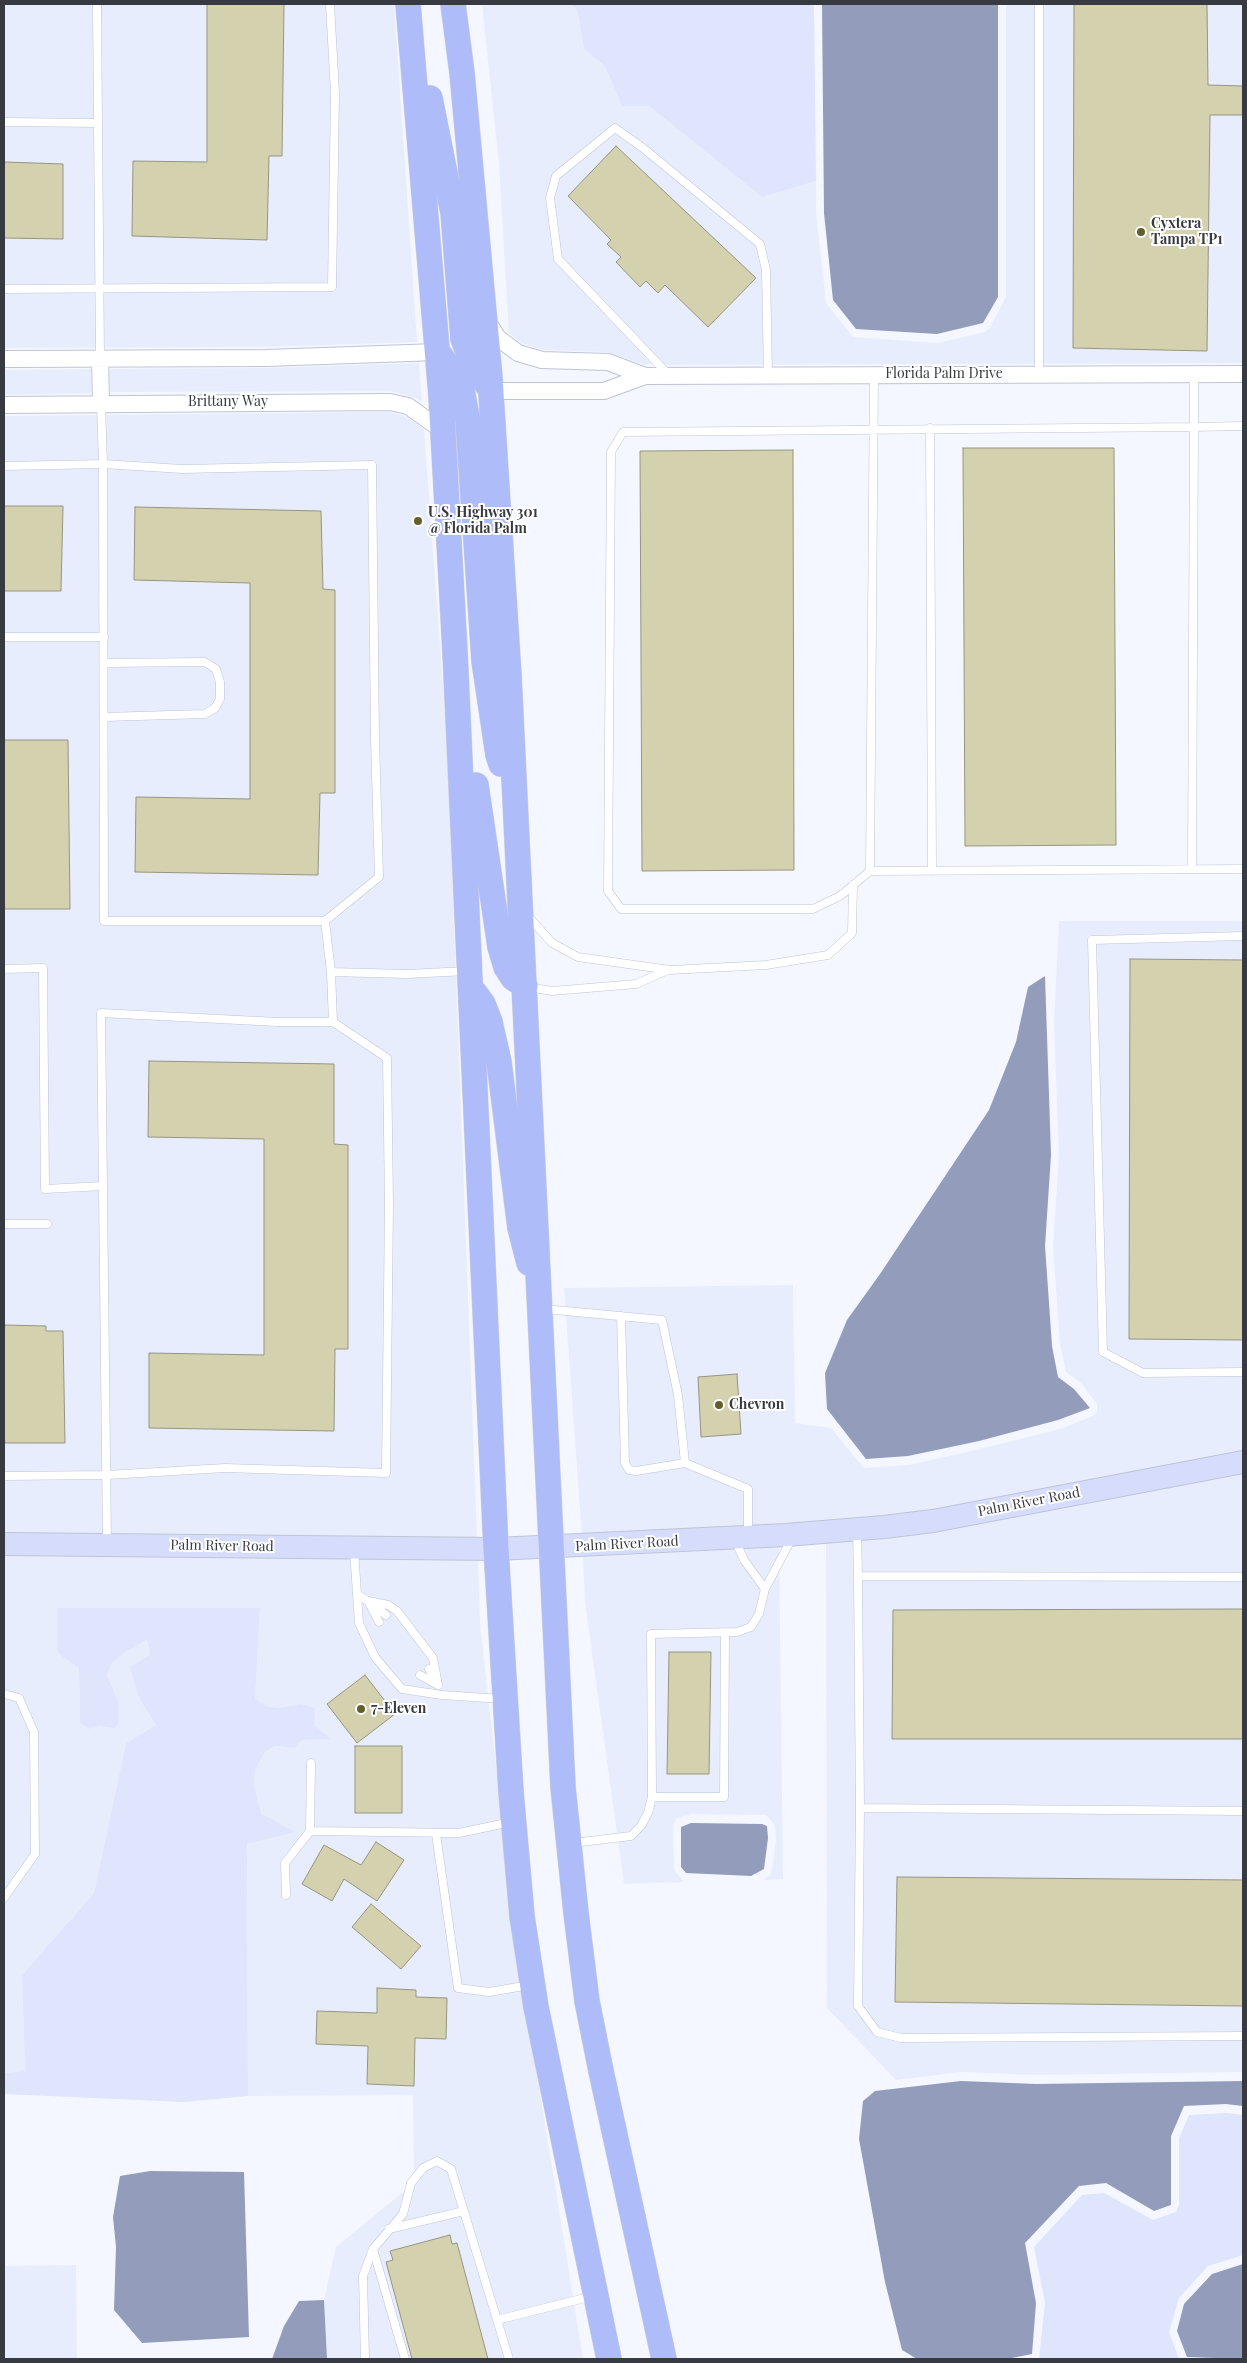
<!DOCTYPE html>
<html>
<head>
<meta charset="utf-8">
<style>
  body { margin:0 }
  #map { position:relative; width:1247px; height:2363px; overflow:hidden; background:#f4f7ff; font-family:"Playfair Display",serif }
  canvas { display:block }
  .frame { position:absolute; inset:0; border:5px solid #373a41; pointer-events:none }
</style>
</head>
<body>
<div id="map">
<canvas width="1247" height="2363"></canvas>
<div class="frame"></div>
</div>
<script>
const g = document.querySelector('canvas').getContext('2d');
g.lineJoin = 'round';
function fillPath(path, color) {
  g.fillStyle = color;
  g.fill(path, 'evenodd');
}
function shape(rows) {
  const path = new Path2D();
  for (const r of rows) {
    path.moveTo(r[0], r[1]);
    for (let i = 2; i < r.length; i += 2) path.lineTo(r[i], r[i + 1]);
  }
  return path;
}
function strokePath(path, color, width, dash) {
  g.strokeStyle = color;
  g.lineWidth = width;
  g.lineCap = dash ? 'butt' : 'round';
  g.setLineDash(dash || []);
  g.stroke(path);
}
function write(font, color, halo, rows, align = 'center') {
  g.font = font + ' "Playfair Display",serif';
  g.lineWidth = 4;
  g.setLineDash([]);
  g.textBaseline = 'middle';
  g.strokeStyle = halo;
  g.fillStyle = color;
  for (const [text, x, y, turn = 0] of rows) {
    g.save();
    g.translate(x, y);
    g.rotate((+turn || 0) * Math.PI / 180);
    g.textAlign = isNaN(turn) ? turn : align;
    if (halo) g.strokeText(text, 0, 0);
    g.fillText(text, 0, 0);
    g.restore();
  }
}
fillPath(shape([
  [4,4,394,4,417,342,266,347,4,348],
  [482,4,572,4,578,13,584,49,605,66,622,106,649,106,762,197,816,181,816,213,826,303,853,337,937,343,985,332,990,328,1006,297,1006,4,1243,4,1243,363,652,365,651,363,645,365,608,352,544,350,522,343,509,333,499,164],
  [419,363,422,402,413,397,390,391,110,392,110,369,266,368],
  [91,369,91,393,4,395,4,370],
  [389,412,405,416,424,429,447,740,477,1538,4,1534,4,416],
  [1059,921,1243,921,1243,1451,932,1510,884,1517,786,1525,582,1536,564,1288,793,1285,795,1423,831,1428,864,1468,909,1465,980,1449,1060,1429,1093,1416,1097,1412,1097,1404,1080,1382,1066,1372,1060,1344,1053,1246,1059,1155,1054,1023],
  [1243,1473,1243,2072,1037,2075,961,2072,896,2080,827,2008,826,1543,885,1538],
  [779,1547,783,1879,763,1880,770,1875,772,1870,776,1840,775,1825,766,1815,691,1814,676,1819,673,1826,674,1870,684,1882,624,1884,585,1602,583,1557],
  [4,1555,478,1559,480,1625,517,1951,583,2359,327,2359,324,2300,336,2247,414,2183,413,2095,248,2096,247,1844,270,1838,254,1786,255,1770,265,1752,275,1746,295,1748,302,1740,329,1739,314,1725,299,1704,280,1708,265,1706,255,1698,260,1608,64,1658,79,1668,80,1723,88,1729,101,1726,119,1704,107,1675,112,1663,125,1652,147,1640,150,1655,140,1700,156,1725,126,1743,94,1893,22,1975,25,2071,4,2073],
  [76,2265,77,2359,4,2359,4,2266]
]), '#e8edfd');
fillPath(shape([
  [572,4,814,4,816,181,762,197,649,106,622,106,605,66,584,49,578,13],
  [57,1608,260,1608,255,1698,265,1706,280,1708,299,1704,315,1708,314,1725,330,1739,302,1740,295,1748,275,1746,265,1752,255,1770,254,1786,262,1814,295,1832,247,1844,248,2096,183,2102,4,2094,4,2073,25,2071,22,1975,94,1893,126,1743,156,1725,140,1700,130,1667,150,1655,147,1640,125,1652,112,1663,107,1675,119,1704,119,1722,115,1728,101,1726,88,1729,80,1723,79,1668,64,1658,57,1650],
  [1226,2113,1243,2115,1243,2255,1208,2266,1179,2298,1169,2332,1179,2359,1039,2359,1045,2303,1034,2247,1082,2195,1104,2193,1153,2220,1176,2212,1179,2205,1179,2138,1189,2115]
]), '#dee5fd');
fillPath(shape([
  [822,4,998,4,998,297,983,323,937,334,856,329,833,300,824,213],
  [1045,976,1051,1155,1045,1246,1052,1346,1058,1377,1074,1389,1090,1408,1058,1420,979,1441,908,1456,866,1459,827,1409,825,1373,847,1320,880,1274,989,1110,1016,1042,1028,987],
  [691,1823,762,1824,767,1826,768,1838,764,1869,751,1876,686,1873,681,1867,681,1827],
  [961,2081,1036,2084,1243,2081,1243,2106,1226,2104,1184,2106,1171,2136,1171,2205,1154,2211,1106,2183,1079,2186,1025,2243,1036,2303,1032,2354,1007,2359,917,2359,902,2350,885,2282,859,2139,863,2101,875,2091],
  [150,2171,244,2172,249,2337,142,2343,114,2310,116,2247,113,2217,120,2176],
  [1243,2264,1243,2359,1187,2357,1177,2331,1184,2304,1212,2274],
  [324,2300,327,2359,272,2359,284,2326,299,2301]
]), '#939cba');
const building = shape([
  [207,4,284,4,282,156,269,156,267,240,132,236,133,161,207,162,207,4],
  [1074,4,1207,4,1208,85,1243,86,1243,115,1210,115,1207,351,1073,348,1074,4],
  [616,146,756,278,708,327,665,285,658,293,646,281,640,287,616,262,621,257,607,244,611,240,568,196,616,146],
  [4,162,63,164,63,239,4,238,4,162],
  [963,448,1114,448,1116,845,965,846,963,448],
  [793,450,794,870,642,871,640,451,793,450],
  [4,506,63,506,61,591,4,591,4,506],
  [135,507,321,511,323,589,335,590,335,793,320,793,318,875,135,872,136,797,250,799,250,583,134,580,135,507],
  [4,740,68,740,70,909,4,909,4,740],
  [1130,959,1243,960,1243,1340,1129,1339,1130,959],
  [149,1061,334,1064,334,1144,348,1145,348,1349,335,1349,334,1431,149,1428,149,1353,264,1355,264,1139,148,1137,149,1061],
  [4,1325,46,1326,46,1331,63,1331,65,1443,4,1443,4,1325],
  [737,1374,741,1434,701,1437,698,1377,737,1374],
  [1243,1609,1243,1739,892,1739,893,1610,1243,1609],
  [669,1652,711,1652,709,1774,667,1774,669,1652],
  [365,1675,395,1714,357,1743,327,1704,365,1675],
  [355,1746,402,1746,402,1813,355,1813,355,1746],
  [376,1842,404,1860,377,1901,344,1879,332,1901,302,1884,324,1845,361,1865,376,1842],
  [897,1877,1243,1880,1243,2006,895,2002,897,1877],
  [371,1904,421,1946,401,1969,352,1927,371,1904],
  [377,1988,416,1990,416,1997,447,1998,446,2039,415,2038,414,2086,367,2084,368,2046,316,2044,317,2011,377,2013,377,1988],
  [450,2235,452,2244,457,2243,488,2359,412,2359,386,2262,393,2260,390,2251,450,2235]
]);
fillPath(building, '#d4d1af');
strokePath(building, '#979582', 1);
const lane = shape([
  [97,4,100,358],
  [1039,4,1039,374],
  [4,122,98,123],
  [4,289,332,287,335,93,330,4],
  [668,374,558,259,550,198,556,176,615,128,643,148,760,244,766,270,768,375],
  [874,374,870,871,1243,869],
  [1194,374,1194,427,1243,426],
  [101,404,103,464,182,469,372,465,375,739,379,877,325,921,331,972],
  [930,428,932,871],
  [4,466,103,464,104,921,325,921],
  [4,637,104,637],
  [104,717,205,714,215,708,220,699,220,682,216,669,205,662,104,663],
  [870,871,840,896,813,909,621,909,608,891,611,452,623,432,1194,427,1192,868],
  [528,916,552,943,578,957,670,970,766,965,828,955,852,933,853,885],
  [1243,936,1092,940,1103,1352,1143,1373,1243,1372],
  [4,969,43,968,45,1189,103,1186],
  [528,987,552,991,636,984,668,970],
  [4,1224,47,1224],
  [544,1309,662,1320,678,1395,685,1463,748,1489,748,1536],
  [621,1316,625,1463,629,1470,636,1471,685,1463],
  [4,1476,107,1475,225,1468,386,1473,389,1204,387,1058,333,1022],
  [857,1531,858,1576],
  [735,1540,744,1560,765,1589,792,1538],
  [107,1543,101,1013,278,1022,333,1022,331,972,407,974,467,971],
  [354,1550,359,1623,375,1657,402,1689,442,1695,502,1699],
  [358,1595,368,1601,388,1605,397,1611,433,1658,438,1685],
  [379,1622,368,1601,386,1615],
  [429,1669,436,1682],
  [420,1675,438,1685],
  [4,1694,19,1698,34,1732,35,1854,4,1898],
  [311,1763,310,1831,459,1833,511,1822],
  [652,1797,724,1797,725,1633],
  [860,1808,858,1576,1243,1577],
  [1243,1811,860,1808,858,2006,877,2032,901,2038,1243,2036],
  [436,1834,458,1988,489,1992,530,1985],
  [573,1843,631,1836,641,1826,648,1813,652,1797,651,1634,737,1632,751,1627,759,1614,765,1589],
  [286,1895,285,1863,310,1831],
  [389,2229,464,2211],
  [373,2249,405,2359],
  [497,2320,593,2296],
  [365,2359,363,2276,373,2249,403,2214,411,2183,423,2168,437,2161,451,2169,509,2359]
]);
const street = shape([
  [487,321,498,338,518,353,542,360,608,362,645,376],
  [100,358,101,403],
  [4,359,266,358,438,352],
  [491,391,604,391,645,376,1243,374],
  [4,405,390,402,408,406,443,431]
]);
const secondary = shape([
  [4,1544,496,1549,786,1535,884,1527,933,1521,1243,1462]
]);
const primary = shape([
  [408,4,441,396,455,652,496,1549,511,1792,522,1916,536,2007,609,2359],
  [453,4,462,73,490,378,509,676,563,1787,576,1913,587,2001,601,2071,664,2359],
  [430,98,453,213,463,339,471,359,488,386],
  [438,352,461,384,468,422,484,661,498,755,501,764],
  [476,785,500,947,506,967,513,978,525,986],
  [475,993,483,1004,490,1022,499,1062,520,1228,529,1263]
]);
strokePath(lane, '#bec4d6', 9);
strokePath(street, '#bec4d6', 18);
strokePath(secondary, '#bec4d6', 24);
strokePath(primary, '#d3d4d5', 26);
strokePath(lane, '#fff', 8);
strokePath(street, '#fff', 16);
strokePath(secondary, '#d6ddfc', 22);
strokePath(primary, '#aebcfa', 25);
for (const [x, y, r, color] of [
  [1141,232,5,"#645e2b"],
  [418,521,5,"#645e2b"],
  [719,1405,5,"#645e2b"],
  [361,1709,5,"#645e2b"]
]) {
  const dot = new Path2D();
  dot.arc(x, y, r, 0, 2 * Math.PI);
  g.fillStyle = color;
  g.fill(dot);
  strokePath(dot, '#fff', 2);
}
write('bold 14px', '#373a41', '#fff', [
  ["Cyxtera",1151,224],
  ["Tampa TP1",1151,240],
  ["U.S. Highway 301",428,513],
  ["@ Florida Palm",428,529],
  ["Chevron",729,1405],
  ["7-Eleven",371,1709]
], 'left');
write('14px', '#373a41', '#fff', [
  ["Florida Palm Drive",944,374],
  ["Brittany Way",228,402],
  ["Palm River Road",1029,1502,-11],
  ["Palm River Road",627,1544,-3],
  ["Palm River Road",222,1546,1]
]);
</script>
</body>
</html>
